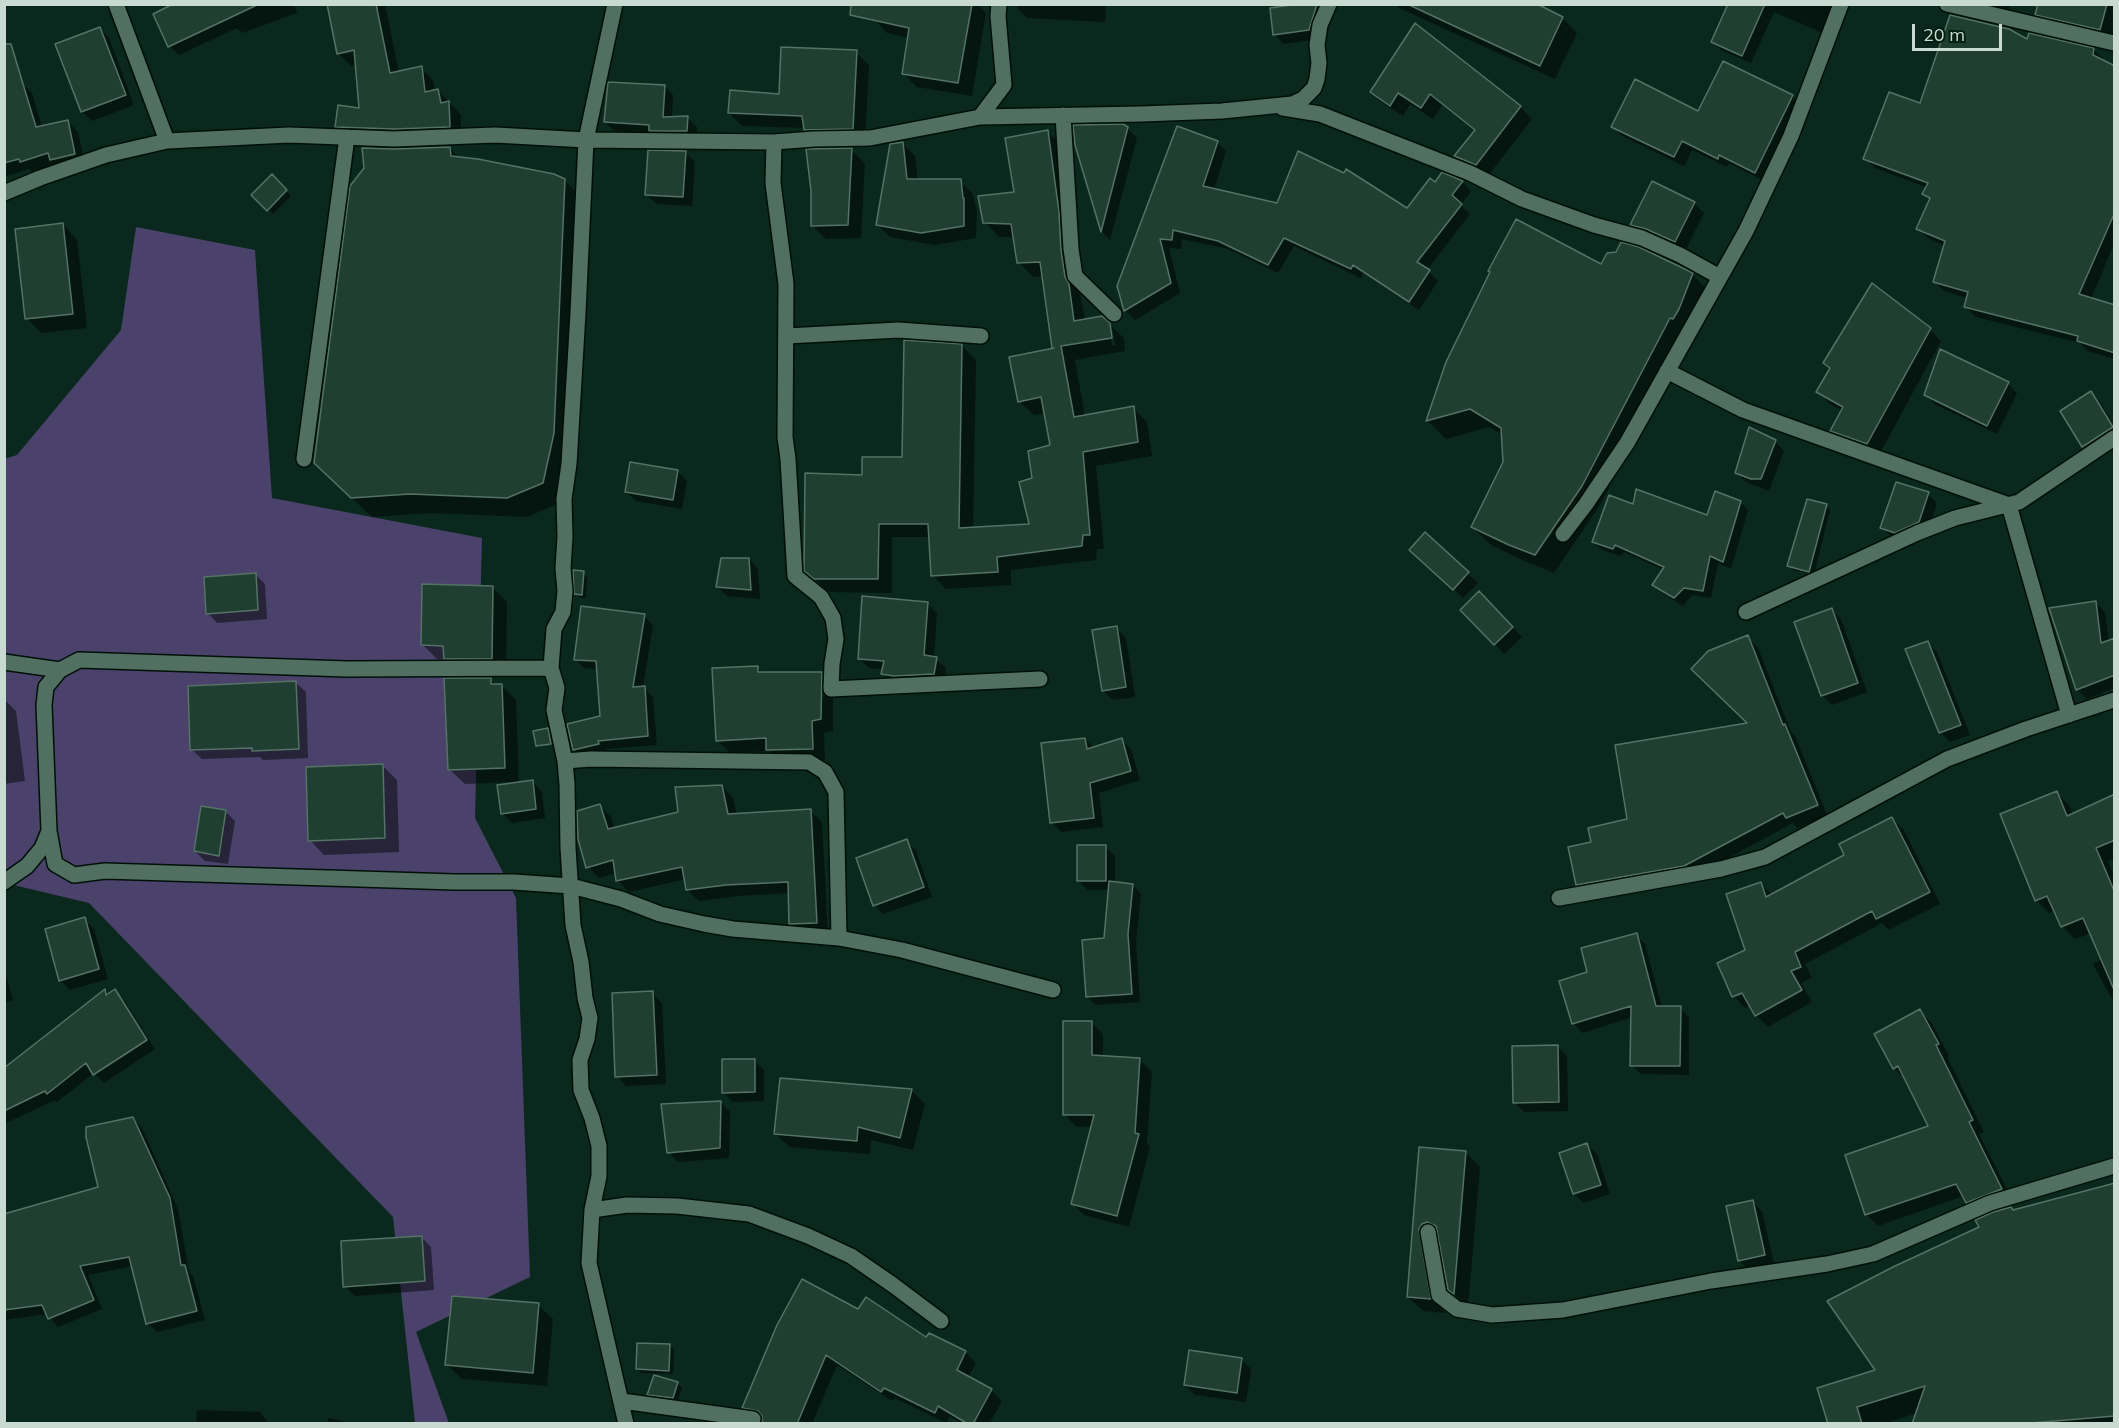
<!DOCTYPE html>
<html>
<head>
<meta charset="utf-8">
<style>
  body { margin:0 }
  #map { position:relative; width:2119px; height:1428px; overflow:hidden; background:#0a281d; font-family:Mulish,sans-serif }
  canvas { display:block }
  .frame { position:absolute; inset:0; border:6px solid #c9dad2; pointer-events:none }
  .scale { position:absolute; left:1912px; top:24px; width:90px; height:27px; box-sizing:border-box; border:3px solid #c9dad2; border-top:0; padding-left:8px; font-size:18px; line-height:21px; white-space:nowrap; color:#c9dad2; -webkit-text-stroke:4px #021f14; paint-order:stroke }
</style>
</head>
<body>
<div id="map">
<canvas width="2119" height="1428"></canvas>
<div class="frame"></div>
<div class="scale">20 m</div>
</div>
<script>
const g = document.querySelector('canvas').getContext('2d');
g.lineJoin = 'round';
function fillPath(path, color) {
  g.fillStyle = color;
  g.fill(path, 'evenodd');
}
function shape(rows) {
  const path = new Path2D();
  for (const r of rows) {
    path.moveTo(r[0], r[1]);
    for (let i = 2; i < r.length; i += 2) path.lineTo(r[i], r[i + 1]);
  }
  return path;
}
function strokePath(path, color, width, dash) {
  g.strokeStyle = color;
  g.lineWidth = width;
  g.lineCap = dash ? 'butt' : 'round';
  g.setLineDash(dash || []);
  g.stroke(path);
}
fillPath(shape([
  [136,227,255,250,272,498,482,538,475,818,516,898,530,1277,416,1332,449,1423,415,1423,393,1217,89,903,5,883,4,459,17,455,121,330]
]), '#4a426a');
fillPath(shape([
  [176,4,294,4,297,13,242,33,237,28,179,55,169,46],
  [328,4,385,4,399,73,421,68,433,80,435,91,438,90,461,115,461,139,349,139,337,126,361,109,357,64,351,66,338,53],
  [361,47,362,50,345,54,345,51],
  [877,4,977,4,986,13,972,96,917,87,903,73,909,38,887,33,874,19],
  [1017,4,1106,4,1105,22,1027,18,1017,8],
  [1317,4,1326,13,1319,39,1284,44,1274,34],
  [1396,4,1533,4,1562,18,1577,33,1555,79,1399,8],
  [1730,4,1838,5,1825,34,1774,12,1751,63,1721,50,1713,42],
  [1945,4,2011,4,2006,20],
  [2040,4,2114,4,2114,45,2053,31,2037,14],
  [1415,26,1520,107,1532,119,1488,176,1468,168,1456,156,1475,131,1442,105,1433,119,1410,104,1403,116,1384,104,1372,92],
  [100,28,109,38,134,105,92,121,82,112],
  [2028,41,2094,50,2104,60,2103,62,2114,67,2114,244,2091,299,2114,307,2114,359,2088,351,2080,343,1976,317,1966,307,1968,298,1944,291,1934,281,1945,246,1928,238,1918,228,1930,200,1924,194,1928,188,1875,168,1865,158,1920,105],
  [856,52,869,65,865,141,819,142,805,128,742,126,729,113,780,96],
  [1724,63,1793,97,1802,106,1764,181,1729,163,1727,167,1692,150,1684,166,1622,136,1613,127,1699,113],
  [21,82,32,93,42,127,68,122,78,132,85,164,62,170,56,164,32,172,29,169,4,177,4,87],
  [664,86,673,95,672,118,688,118,697,127,696,140,660,139,653,133,614,131,605,122],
  [1127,128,1137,138,1110,240,1102,232,1076,144],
  [1047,131,1061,145,1075,266,1085,320,1109,324,1124,338,1125,351,1075,360,1085,417,1133,408,1147,422,1152,456,1096,466,1104,549,1097,549,1096,560,1011,570,1011,585,946,589,932,575,930,537,892,537,892,593,829,592,806,571,864,476,903,458,962,346,976,360,973,529,1031,525,1033,479,1052,447,1045,413,1034,415,1019,401,1055,349,1043,276,1033,277,1019,262,1014,237,999,237,985,222,1016,194],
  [1110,330,1113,330,1115,345,1112,345],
  [1217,142,1226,151,1214,190,1278,204,1407,210,1435,184,1442,174,1462,182,1471,191,1461,205,1470,214,1427,270,1438,281,1419,310,1363,273,1361,278,1294,246,1278,273,1228,249,1182,239,1181,249,1169,248,1180,293,1135,320,1125,310,1118,286],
  [902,143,915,156,918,181,960,181,973,194,977,212,976,238,935,245,890,237,878,225],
  [450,148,460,159,564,180,584,200,562,502,527,517,431,513,372,517,335,482,394,150],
  [851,150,865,163,861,238,826,239,812,225],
  [685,152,695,162,692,206,657,204,647,195],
  [272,176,291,196,273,214,253,195],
  [1694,203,1704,213,1685,251,1641,234,1632,224],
  [63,225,77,240,87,328,41,333,27,318],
  [1602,266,1692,274,1710,293,1600,505,1554,573,1529,563,1491,545,1472,527,1504,462,1503,435,1489,427,1446,439,1428,421,1448,363],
  [1930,330,1941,341,1879,455,1844,442,1832,431,1843,411,1830,404,1818,392,1831,369,1825,363],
  [2008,384,2017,393,1997,434,1936,405,1926,395],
  [2091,393,2100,402,2114,425,2114,442,2093,455,2083,446],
  [1775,441,1784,451,1769,491,1746,482,1736,472],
  [677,471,687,481,682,509,636,501,626,492],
  [1928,494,1937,503,1928,531,1891,537,1882,527],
  [1740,502,1748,510,1731,569,1718,563,1711,598,1692,595,1683,606,1662,593,1654,584,1664,570,1624,552,1621,556,1602,550,1593,542,1634,506,1708,517],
  [1826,506,1830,510,1814,575,1793,570,1789,566],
  [1425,534,1478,583,1463,598,1421,559],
  [749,559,758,569,760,599,727,596,717,586],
  [583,572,587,577,586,598,580,598,576,594],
  [255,574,265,584,267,619,217,623,208,613],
  [492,587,507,602,506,673,460,673,447,660,437,659,423,645],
  [1479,593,1522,637,1504,654,1462,610],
  [2095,602,2105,612,2109,642,2114,646,2114,688,2087,699,2077,689],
  [927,603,937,613,934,658,946,668,943,683,892,683,883,673,883,669,869,668,860,659],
  [1831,610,1841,619,1867,692,1832,705,1822,695],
  [644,616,653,625,643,687,653,697,657,745,606,749,607,753,583,758,574,749,602,718,598,669,584,668,575,659],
  [1116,628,1126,638,1135,697,1113,700,1103,691],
  [1747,637,1758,648,1791,732,1795,736,1827,815,1797,828,1793,823,1695,876,1588,895,1578,884,1628,821,1750,724],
  [1927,643,1937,652,1970,735,1950,742,1940,732],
  [757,667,763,673,821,673,833,686,833,731,824,733,825,761,780,761,770,751,730,753,717,740],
  [491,680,497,685,501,685,516,700,519,784,533,782,542,792,545,818,512,823,502,813,509,782,465,784,450,770],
  [296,683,306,692,308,758,263,760,260,757,202,759,192,750],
  [4,699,16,711,25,781,4,784],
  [1085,739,1094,748,1121,740,1131,749,1140,780,1099,793,1103,827,1061,832,1052,822],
  [382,765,397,780,399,852,324,855,310,840],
  [722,786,733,798,737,815,810,811,822,822,828,934,802,935,791,923,790,893,738,896,699,901,687,890,686,879,629,892,618,881,617,873,599,878,588,867,600,806,611,817,615,829,680,814],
  [2056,792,2069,805,2073,815,2114,796,2114,858,2108,861,2114,877,2114,1003,2093,964,2102,959,2091,933,2075,939,2062,926,2055,910,2049,913,2036,900],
  [226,812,235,821,228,864,205,861,195,851],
  [1892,819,1904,830,1940,904,1889,930,1882,923,1805,964,1812,978,1801,983,1812,1002,1768,1027,1756,1015,1751,1005,1745,1008,1734,996,1719,963,1747,951,1761,884,1772,895,1846,856],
  [1750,991,1737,997,1737,994],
  [906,841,916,851,932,897,883,914,874,905],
  [1105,847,1115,856,1115,883,1133,885,1141,894,1136,943,1140,1002,1096,1005,1087,997,1105,940,1110,890,1088,890,1078,881],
  [84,919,94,929,108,979,70,990,60,980],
  [1636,935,1645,944,1662,1008,1680,1008,1689,1017,1689,1075,1641,1074,1632,1065,1632,1017,1583,1033,1574,1024,1561,982,1589,973],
  [4,969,13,1000,4,1003],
  [104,991,108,995,115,991,124,1000,155,1049,104,1083,94,1073,57,1102,55,1100,4,1124,4,1060,8,1067],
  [652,993,662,1003,666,1084,626,1086,617,1076],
  [1919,1011,1931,1022,1949,1056,1947,1057,1984,1132,1979,1134,2013,1201,1979,1214,1964,1196,1878,1226,1866,1214,1930,1127,1906,1080,1894,1068],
  [1091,1022,1103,1034,1103,1057,1140,1060,1152,1072,1147,1143,1150,1147,1129,1227,1084,1215,1072,1203,1092,1126,1077,1127,1065,1115],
  [1558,1047,1567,1056,1568,1111,1524,1112,1514,1102],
  [754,1060,764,1070,764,1101,733,1102,724,1093],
  [911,1090,925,1104,913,1150,871,1140,870,1154,789,1147,776,1134],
  [721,1102,730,1112,729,1158,678,1162,669,1152],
  [132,1118,142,1128,178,1209,189,1272,193,1276,205,1320,157,1332,147,1323,133,1266,88,1275,102,1309,58,1327,47,1314,4,1320,4,1216,99,1188],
  [1587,1145,1597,1154,1610,1194,1584,1203,1574,1194],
  [1420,1149,1465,1152,1480,1167,1468,1307,1449,1289,1439,1237,1433,1244,1444,1313,1423,1311,1408,1297],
  [2114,1183,2114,1424,1914,1424,1917,1413,1883,1424,1829,1424,1878,1370,2014,1212],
  [1752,1201,1762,1211,1774,1264,1749,1270,1739,1260],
  [421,1237,431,1247,434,1290,355,1296,345,1286],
  [538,1305,553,1319,547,1386,462,1379,447,1365],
  [859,1311,927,1340,965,1352,976,1363,968,1378,991,1390,1002,1401,989,1424,962,1424,950,1416,946,1423,895,1398,892,1401,837,1365,812,1424,766,1424,764,1420,755,1418,744,1407],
  [670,1346,674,1350,673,1374,642,1373,637,1369],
  [1241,1359,1251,1369,1246,1402,1195,1395,1185,1385],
  [677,1383,682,1388,677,1402,653,1399,649,1394],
  [197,1410,260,1412,269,1424,196,1424],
  [328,1418,357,1424,327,1424]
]), '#0007');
const building = shape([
  [173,4,259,4,168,47,153,14,173,4],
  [327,4,376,4,390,73,422,66,425,92,438,89,441,103,449,101,450,127,394,129,335,127,338,105,359,108,354,50,337,54,327,4],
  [851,4,972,4,958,83,902,74,909,28,850,15,851,4],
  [1298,4,1317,4,1309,30,1273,35,1270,8,1298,4],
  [1407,4,1537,4,1563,17,1540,66,1407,4],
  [1728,4,1765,4,1742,56,1711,42,1728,4],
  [2038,4,2107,4,2100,30,2035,15,2038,4],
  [1950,15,2009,29,2027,39,2029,33,2094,48,2093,55,2115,66,2115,212,2079,294,2115,305,2115,353,2077,341,2078,336,1964,307,1968,292,1933,282,1945,241,1916,229,1930,198,1922,194,1928,183,1863,159,1889,92,1920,103,1950,15],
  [1415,23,1521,106,1476,165,1454,156,1475,130,1430,94,1421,108,1398,93,1390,106,1370,92,1415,23],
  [100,27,126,95,81,112,55,44,100,27],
  [4,44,11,44,36,127,68,120,75,154,50,160,48,153,20,162,19,159,4,163,4,44],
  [781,47,857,50,853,129,804,130,802,116,728,113,730,90,779,94,781,47],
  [1723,61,1793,95,1755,173,1719,155,1718,159,1682,141,1674,157,1611,127,1635,79,1698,111,1723,61],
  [608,82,665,85,663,117,688,116,687,131,649,131,649,125,604,122,608,82],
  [1123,124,1128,127,1101,232,1075,145,1073,125,1123,124],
  [1177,126,1218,141,1203,186,1277,203,1298,151,1344,173,1346,169,1407,208,1430,178,1435,182,1442,172,1463,181,1452,195,1462,204,1417,262,1430,270,1409,302,1353,265,1351,269,1284,238,1268,265,1218,241,1173,230,1172,240,1160,239,1171,283,1124,311,1117,286,1177,126],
  [1048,130,1059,212,1061,250,1065,277,1069,284,1074,321,1102,316,1110,323,1112,338,1061,346,1074,417,1134,406,1138,442,1083,452,1090,535,1083,535,1082,546,997,557,998,572,931,576,928,524,879,524,878,579,814,579,804,571,805,473,862,475,862,457,902,457,904,340,962,344,959,528,1029,524,1019,482,1032,478,1028,451,1050,445,1041,397,1018,402,1009,357,1054,348,1052,348,1040,262,1017,263,1011,224,983,223,978,196,1014,192,1005,138,1048,130],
  [903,142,907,179,961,179,963,198,964,198,964,226,921,233,876,225,890,144,903,142],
  [450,147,451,156,478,159,554,174,565,179,554,433,543,483,507,498,410,494,351,498,314,463,350,186,364,168,362,148,394,149,450,147],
  [852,148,848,225,811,226,811,191,806,149,852,148],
  [648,150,686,151,683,197,645,195,648,150],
  [272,174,287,190,267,211,251,195,272,174],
  [1652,181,1695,202,1675,242,1646,229,1630,225,1652,181],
  [1516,219,1601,264,1607,253,1616,252,1621,242,1639,247,1693,273,1679,309,1673,319,1670,318,1582,486,1535,555,1509,545,1471,527,1503,462,1501,428,1470,409,1426,421,1446,362,1490,272,1488,271,1516,219],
  [63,223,73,314,25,319,15,229,63,223],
  [1872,283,1931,328,1867,444,1830,431,1843,407,1816,392,1830,368,1823,363,1872,283],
  [1940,349,2009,382,1987,426,1924,395,1940,349],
  [2091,391,2113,427,2082,447,2060,411,2091,391],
  [1749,427,1776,440,1761,479,1751,479,1735,473,1749,427],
  [630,462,678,470,673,500,625,492,630,462],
  [1896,482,1929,492,1919,522,1895,533,1880,528,1896,482],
  [1636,489,1707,515,1715,491,1741,501,1723,562,1710,556,1703,591,1684,588,1674,598,1652,585,1664,567,1615,545,1613,549,1592,542,1609,495,1633,504,1636,489],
  [1807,499,1827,504,1809,572,1787,566,1807,499],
  [1425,532,1469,572,1453,590,1409,550,1425,532],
  [721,558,749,558,751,590,716,587,721,558],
  [573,570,584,571,582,595,574,594,573,570],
  [256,573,258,610,206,614,204,577,256,573],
  [422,584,493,586,492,659,444,659,443,646,421,645,422,584],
  [1479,591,1513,627,1494,645,1460,610,1479,591],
  [862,596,928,602,924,655,937,657,934,674,894,676,881,674,884,661,858,659,862,596],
  [2096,601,2101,643,2115,638,2115,675,2076,690,2049,608,2096,601],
  [581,606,645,614,633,687,645,686,648,736,598,741,599,744,573,750,567,724,600,716,596,661,574,660,581,606],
  [1832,608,1858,683,1821,696,1794,622,1832,608],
  [1117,626,1126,687,1102,691,1092,630,1117,626],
  [1748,635,1783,725,1785,724,1818,805,1786,818,1783,813,1684,866,1576,885,1568,847,1591,842,1588,828,1627,819,1615,745,1747,723,1691,669,1708,651,1748,635],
  [1928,641,1961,725,1939,733,1905,649,1928,641],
  [758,666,758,672,822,672,821,719,812,721,813,749,766,750,766,738,716,741,712,668,758,666],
  [444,678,491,678,491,684,502,684,505,768,448,770,444,678],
  [296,681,299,749,252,751,252,748,190,750,188,686,296,681],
  [548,728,551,744,536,746,533,731,548,728],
  [1085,738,1087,749,1122,738,1131,771,1090,783,1094,818,1050,823,1041,743,1085,738],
  [383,764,385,838,308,841,306,767,383,764],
  [533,780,536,809,501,814,497,785,533,780],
  [722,785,728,814,811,809,817,923,789,924,788,882,726,885,686,890,682,867,616,881,613,860,586,868,578,839,577,811,600,804,608,829,678,812,675,787,722,785],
  [2057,791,2067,816,2115,794,2115,840,2096,848,2115,893,2115,992,2083,918,2061,927,2047,896,2035,901,2000,814,2057,791],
  [201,806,226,810,219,856,194,851,201,806],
  [1892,817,1930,892,1876,919,1872,911,1795,952,1801,967,1791,971,1802,990,1755,1016,1742,993,1732,997,1717,963,1745,950,1726,894,1761,882,1766,897,1844,855,1839,844,1892,817],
  [907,839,924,887,873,906,856,858,907,839],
  [1077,845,1106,845,1106,881,1077,881,1077,845],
  [1109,881,1133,884,1128,934,1132,994,1086,997,1082,940,1104,938,1109,881],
  [85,917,99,969,59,981,45,929,85,917],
  [1637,933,1656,1006,1681,1006,1680,1066,1630,1066,1631,1006,1572,1024,1559,981,1587,972,1581,948,1637,933],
  [105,989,106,995,115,989,147,1040,93,1075,86,1063,47,1094,45,1091,4,1111,4,1068,105,989],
  [653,991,657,1075,615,1077,612,993,653,991],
  [1920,1009,1939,1044,1936,1045,1973,1120,1969,1122,2002,1189,1966,1203,1956,1184,1865,1215,1845,1155,1928,1126,1898,1066,1893,1069,1874,1034,1920,1009],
  [1063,1021,1092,1021,1092,1055,1140,1058,1135,1133,1139,1134,1117,1216,1071,1204,1094,1115,1063,1115,1063,1021],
  [1558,1045,1559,1102,1513,1103,1512,1046,1558,1045],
  [722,1059,755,1059,755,1092,722,1093,722,1059],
  [780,1078,912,1089,900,1138,858,1127,857,1141,774,1134,780,1078],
  [721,1101,720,1148,667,1153,661,1104,721,1101],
  [133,1117,170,1198,181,1265,185,1265,197,1311,146,1324,129,1257,80,1266,94,1300,48,1319,42,1305,4,1310,4,1214,98,1187,86,1137,86,1127,133,1117],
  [1587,1143,1601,1185,1573,1194,1559,1153,1587,1143],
  [1419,1147,1466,1151,1454,1294,1448,1290,1436,1226,1427,1222,1422,1224,1419,1229,1431,1299,1407,1297,1419,1147],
  [2115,1183,2115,1416,2019,1424,1912,1424,1925,1386,1857,1407,1862,1424,1828,1424,1817,1388,1875,1370,1827,1301,1893,1267,1979,1227,1975,1220,1993,1212,2011,1207,2013,1210,2115,1183],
  [1753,1200,1765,1255,1738,1261,1726,1206,1753,1200],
  [422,1236,425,1281,343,1287,341,1241,422,1236],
  [802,1279,858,1309,866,1297,926,1337,929,1333,966,1351,957,1370,992,1389,973,1424,968,1424,938,1406,935,1413,884,1388,881,1392,826,1355,797,1424,767,1424,762,1422,762,1416,758,1411,742,1408,777,1325,802,1279],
  [452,1296,539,1303,533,1373,445,1365,452,1296],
  [637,1343,670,1344,669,1371,636,1369,637,1343],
  [1189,1350,1242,1358,1237,1393,1184,1385,1189,1350],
  [654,1375,678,1382,673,1398,647,1395,654,1375]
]);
fillPath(building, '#213e33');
strokePath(building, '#547365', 1.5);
const minor = shape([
  [116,4,167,141],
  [615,4,586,140,578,313,569,464,564,499,565,537,563,568,565,591,563,612,554,629,551,668,557,688,554,710,565,761,567,784,568,848,573,925,581,962,585,998,590,1018,587,1039,580,1060,581,1090,592,1118,599,1146,599,1176,592,1210,589,1263,626,1424],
  [1947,4,2114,43],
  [1283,108,1320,114,1470,173,1522,199,1594,225,1642,238,1680,255,1720,277],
  [1063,115,1071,249,1075,276,1114,314],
  [980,117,1004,85,998,16,999,4],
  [4,193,40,178,106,155,167,141,289,135,394,139,495,135,586,140,774,142],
  [787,336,898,330,981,336],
  [1667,371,1743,410,2009,505,2069,715],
  [304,459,347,137],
  [1563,534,1586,504,1627,443,1746,231,1791,136,1841,4],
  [1746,612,1917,533,1955,518,2019,502,2114,438],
  [4,662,60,670],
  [1040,679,831,689,832,664,836,639,833,618,821,597,795,576,788,459,785,437,786,284,773,183,774,142,814,139,870,138,980,117,1141,114,1222,111,1292,104,1303,99,1314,88,1317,79,1319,63,1317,45,1320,25,1329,4],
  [565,761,591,759,809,762,825,772,836,792,839,938],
  [49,831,55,864,74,875,105,871,455,882,514,882,571,886,621,899,660,914,704,924,733,929,839,938,902,950,1053,990],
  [4,882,27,866,42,848,49,831,44,705,46,687,60,670,79,660,347,669,551,668],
  [1559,898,1721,869,1765,857,1947,759,2026,729,2114,700],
  [592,1210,627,1205,677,1206,749,1214,808,1236,851,1256,893,1285,941,1321],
  [1428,1232,1439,1295,1457,1309,1492,1315,1563,1310,1711,1281,1827,1264,1873,1254,1990,1203,2114,1166],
  [622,1401,753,1419]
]);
strokePath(minor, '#001008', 18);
strokePath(minor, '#517062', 15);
</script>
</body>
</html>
